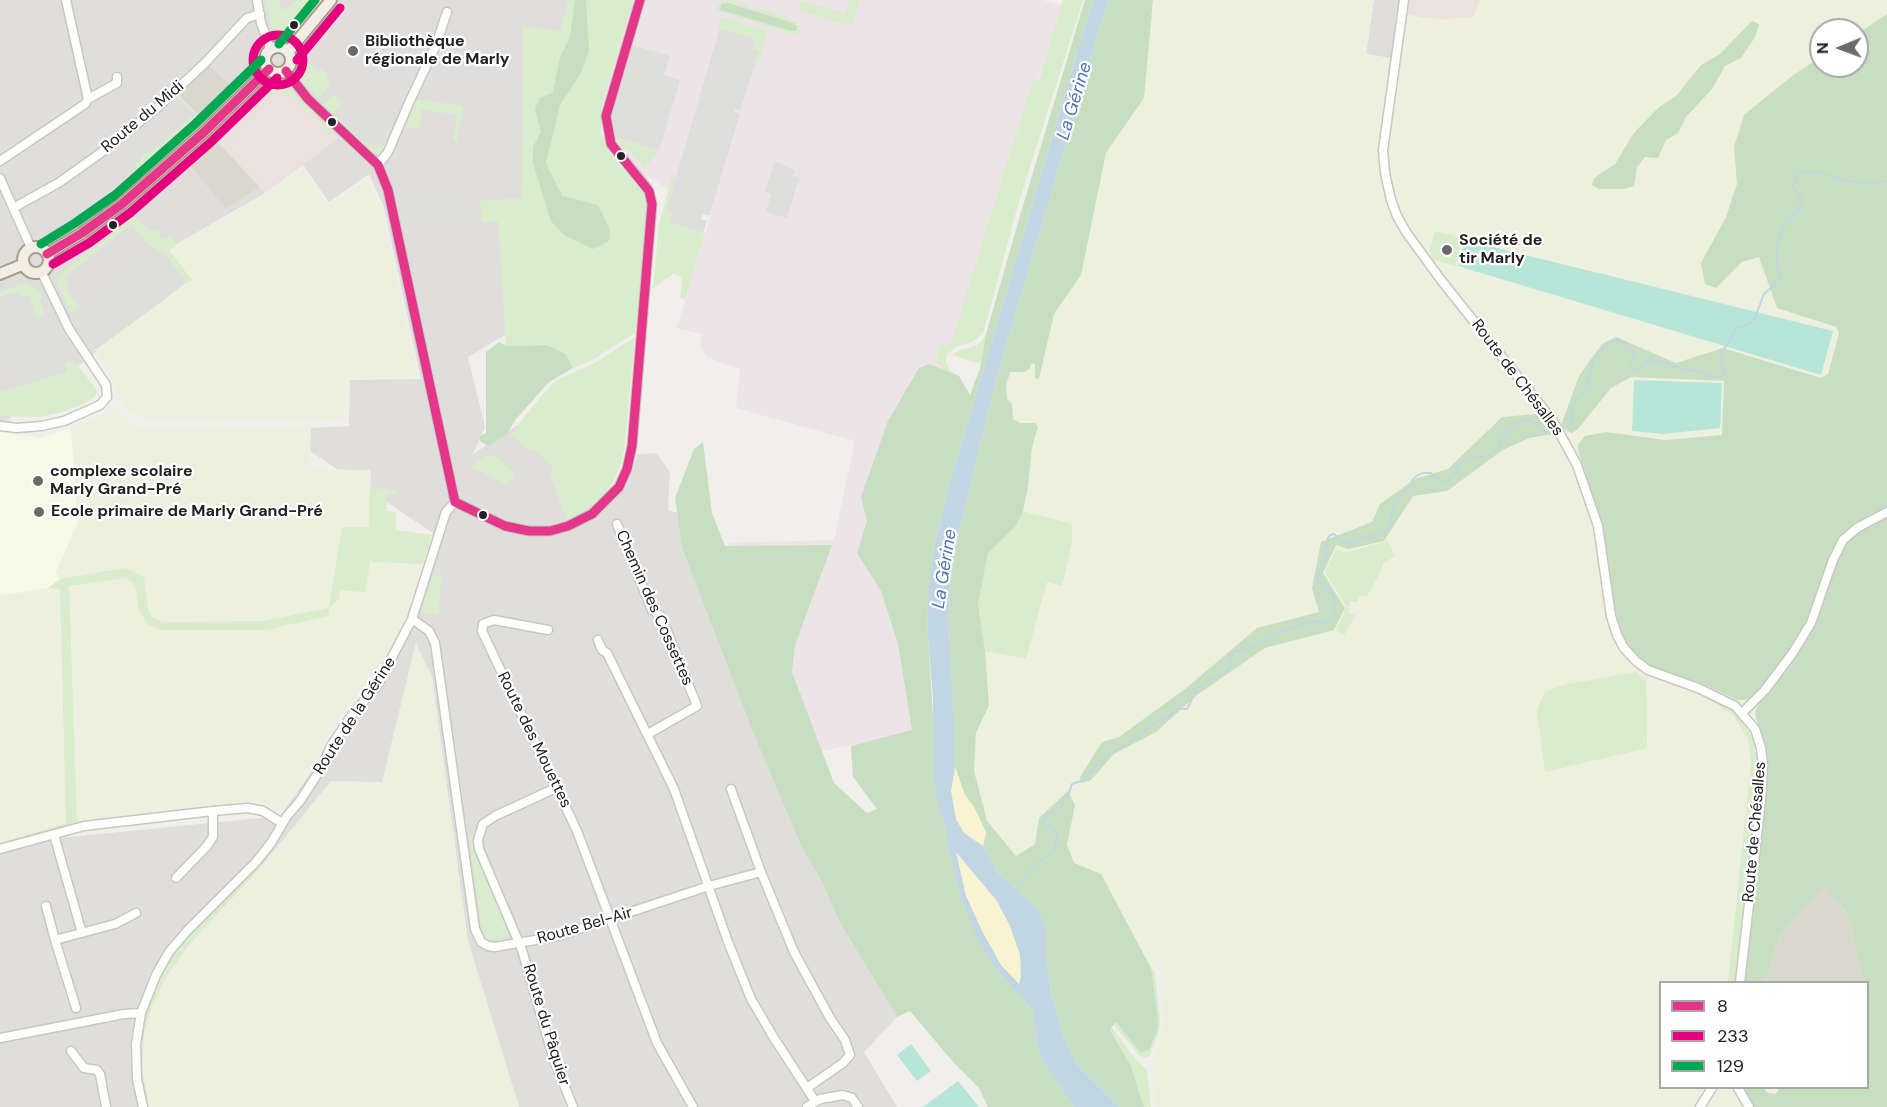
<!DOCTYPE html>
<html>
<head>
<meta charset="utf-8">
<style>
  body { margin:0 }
  #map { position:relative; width:1887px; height:1107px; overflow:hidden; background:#f0efeb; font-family:"DM Sans",sans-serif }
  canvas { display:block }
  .legend { position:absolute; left:1659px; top:981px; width:210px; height:108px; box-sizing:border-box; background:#fff; border:2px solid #a7a7a7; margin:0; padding:8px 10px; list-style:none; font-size:18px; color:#222 }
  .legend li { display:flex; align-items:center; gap:12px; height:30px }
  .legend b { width:30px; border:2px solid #a7a7a7 }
  .north { position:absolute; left:1809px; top:18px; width:60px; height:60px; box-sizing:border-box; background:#fff; border:2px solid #a7a7a7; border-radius:50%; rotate:269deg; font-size:16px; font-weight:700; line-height:24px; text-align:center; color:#222 }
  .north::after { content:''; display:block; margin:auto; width:21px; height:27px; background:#6a6a68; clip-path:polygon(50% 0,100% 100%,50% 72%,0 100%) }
</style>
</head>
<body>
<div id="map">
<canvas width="1887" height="1107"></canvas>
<ul class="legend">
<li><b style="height:8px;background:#e43789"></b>8</li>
<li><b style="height:8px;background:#e5007d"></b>233</li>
<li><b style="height:8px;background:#00a651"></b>129</li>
</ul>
<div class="north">N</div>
</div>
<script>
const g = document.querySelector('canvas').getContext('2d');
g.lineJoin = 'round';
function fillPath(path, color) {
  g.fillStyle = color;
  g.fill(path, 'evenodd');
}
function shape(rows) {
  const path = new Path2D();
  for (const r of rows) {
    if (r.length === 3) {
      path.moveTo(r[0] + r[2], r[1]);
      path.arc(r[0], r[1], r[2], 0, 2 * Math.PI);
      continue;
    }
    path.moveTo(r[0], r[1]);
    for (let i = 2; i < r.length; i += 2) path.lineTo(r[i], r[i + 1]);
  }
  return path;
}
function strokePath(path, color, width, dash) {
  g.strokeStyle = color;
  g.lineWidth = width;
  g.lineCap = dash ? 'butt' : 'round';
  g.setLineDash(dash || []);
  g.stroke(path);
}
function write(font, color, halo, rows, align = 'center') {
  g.font = font + ' "DM Sans",sans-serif';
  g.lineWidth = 4.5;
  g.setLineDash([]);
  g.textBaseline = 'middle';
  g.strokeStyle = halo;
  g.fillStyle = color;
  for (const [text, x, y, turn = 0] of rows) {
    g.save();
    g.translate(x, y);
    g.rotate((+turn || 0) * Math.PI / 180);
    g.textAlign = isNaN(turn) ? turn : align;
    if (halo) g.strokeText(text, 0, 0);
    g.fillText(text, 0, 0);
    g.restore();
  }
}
fillPath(shape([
  [0,0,570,0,505,335,468,357,485,427,473,454,535,414,568,502,612,503,627,485,638,454,656,453,670,472,668,510,677,513,682,548,754,735,802,848,821,880,840,923,897,1017,864,1052,897,1107,519,1107,468,941,432,677,416,644,382,782,331,782,274,851,185,944,148,1107,0,1107,0,844,280,816,374,683,411,617,433,533,310,451,310,428,349,426,350,380,421,379,384,207,369,174,329,202,303,165,265,193,168,249,191,279,0,426],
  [1374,0,1404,0,1396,59,1366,54]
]), '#dfdedc');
fillPath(shape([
  [1404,0,1480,0,1474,17,1440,20,1403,14],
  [276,86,283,87,339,138,265,193,218,141]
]), '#ede1dd');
fillPath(shape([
  [631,0,1042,0,1062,5,1038,80,1033,79,951,343,941,345,936,363,942,367,909,484,914,732,819,752,761,625,727,543,834,540,855,441,736,408,740,369,708,358,700,346,702,334,677,328,711,215,605,151,600,102]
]), '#ede4e8');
fillPath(shape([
  [71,428,78,523,56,572,60,579,48,588,0,596,0,432,40,438]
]), '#f6f8e8');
fillPath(shape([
  [720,28,756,39,759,51,740,111,735,109,734,112,740,114,709,216,703,214,701,219,707,221,703,233,669,223,666,211],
  [632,45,670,56,664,75,680,80,659,150,615,137,611,120],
  [347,96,371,120,367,125,372,120,375,122,374,130,378,124,386,128,378,142,380,144,377,149,359,138,334,113],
  [775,161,795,170,793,176,799,178,787,218,766,212,771,194,765,192],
  [453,191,454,203,471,202,473,221,402,226,400,194],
  [151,245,161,249,186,281,102,341,91,320,86,323,79,314,110,292,108,287,142,259],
  [18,290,23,295,29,295,40,326,50,322,68,372,21,387,0,323,0,297]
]), '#dededc');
fillPath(shape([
  [207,64,231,86,201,116,176,92],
  [214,139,259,187,226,209,187,161],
  [1825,884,1844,909,1851,923,1857,956,1864,982,1765,982,1780,934]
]), '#d8d8cd');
fillPath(shape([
  [1153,0,1374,0,1366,54,1396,59,1403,14,1440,20,1473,17,1480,0,1887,0,1887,14,1857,34,1857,30,1821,30,1821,57,1792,76,1734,147,1737,184,1726,217,1701,263,1716,288,1742,262,1759,257,1777,308,1836,327,1839,333,1828,374,1821,378,1723,348,1676,363,1616,338,1578,429,1611,388,1631,377,1724,381,1722,435,1665,440,1606,432,1581,462,1601,522,1615,617,1674,675,1701,683,1760,689,1766,694,1758,725,1766,746,1768,764,1766,800,1743,982,1660,982,1660,1088,1741,1088,1753,1107,1155,1107,1152,1067,1164,1020,1160,986,1161,971,1154,965,1151,968,1101,874,1074,864,1067,845,1075,805,1039,818,1035,844,1016,856,987,821,974,771,976,733,989,704,985,651,1026,659,1047,582,1062,585,1071,524,1023,511,1028,487,1032,448,1038,426,1035,423,1020,423,1013,419,1013,410,1007,399,1006,386,1010,372,1031,363,1035,363,1035,378,1039,379,1054,314,1081,275,1106,153,1144,98],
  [1752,21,1741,58,1725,66,1712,89,1686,117,1678,133,1666,140,1658,158,1645,157,1637,167,1633,186,1624,189,1599,189,1592,185,1594,178,1615,164,1659,107,1676,96,1701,65,1720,54],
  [1502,417,1554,434,1529,438,1503,450,1447,491,1413,496,1384,541,1336,545,1323,573,1345,607,1334,630,1265,648,1197,695,1156,732,1114,754,1102,742,1119,737,1185,689,1257,628,1320,612,1312,588,1321,542,1372,522,1380,504,1415,479,1448,469],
  [304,168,328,206,367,180,382,209,417,377,346,378,345,421,149,421,138,417,128,408,95,350,192,280,169,249,266,194],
  [113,407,126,419,144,430,311,427,310,469,371,470,369,528,342,527,329,607,340,590,370,562,423,564,415,596,400,632,375,678,350,703,326,739,315,763,281,810,251,802,77,822,69,586,126,578,135,585,139,610,147,624,266,630,329,609,264,621,164,622,153,618,148,610,144,577,124,568,60,579,56,572,78,523,71,428,99,417],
  [48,588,60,588,66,824,0,843,0,596],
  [416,643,432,677,468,941,519,1107,148,1107,141,1070,143,1035,150,1008,164,975,185,944,274,851,331,781,382,782]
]), '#edefdf');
fillPath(shape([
  [264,0,279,0,281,8,285,10,297,0,317,0,284,37,280,38,273,31],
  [568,0,633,0,602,103,601,133,614,158,639,185,644,194,647,206,636,332,594,359,573,368,566,354,547,345,506,346,498,221,482,222,480,201,522,198,523,26,560,31],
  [725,0,732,0,749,5,749,7,756,10,757,8,786,17,795,21,801,29,800,32,795,35,715,10,721,2],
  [849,0,860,0,852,26,798,10,801,1,845,13],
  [1063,0,1083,0,1017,208,984,330,979,337,972,342,958,346,947,354,946,362,950,370,959,376,941,369,942,367,936,363,941,345,951,343,1033,79,1039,80],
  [721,17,768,31,756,70,753,69,758,51,752,49,755,39,717,28],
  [304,46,308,49,304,58,317,71,323,69,327,73,328,80,331,83,318,99,302,81,297,68,300,52],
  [278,83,288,87,334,132,329,134,325,130,327,128,292,96,290,98,279,92,269,95,269,85],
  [224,90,230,93,126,181,125,179,137,168,134,164,141,159,141,156,158,146,190,118,194,117,193,113,176,97,178,95,199,116],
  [333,94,343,103,334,113,359,138,377,149,380,144,384,146,389,135,392,136,384,150,378,153,370,152,322,106],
  [416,99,463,106,457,141,453,140,457,115,422,109,419,128,403,127],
  [615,137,659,150,645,168,626,148,624,149],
  [672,177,676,178,666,211,672,213,669,223,705,234,685,300,680,298,682,282,681,277,677,275,673,274,653,288,659,224],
  [130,213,150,230,159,231,161,240,171,236,177,245,169,250,192,280,187,284,161,249,157,252,151,245,149,246,132,224,64,278,69,285,66,288,80,307,71,314,57,283,61,273,114,233,112,229],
  [1435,231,1463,238,1455,266,1433,259,1430,250],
  [26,283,38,290,42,298,39,300,45,313,37,320,29,295,20,296,18,291,0,297,1,291],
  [986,334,980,364,952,355,960,350,975,346,981,342],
  [635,337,624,451,621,464,613,482,602,497,587,509,567,521,549,473,554,468,535,449,531,452,511,435,521,421,551,385,561,378,595,363],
  [74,360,95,388,97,392,94,397,85,403,63,412,39,417,0,416,0,392,67,372,65,363],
  [486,456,497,457,516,475,508,484,505,484,473,468,474,463],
  [370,488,398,490,397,494,387,494,386,511,396,512,396,530,432,535,423,564,370,562,365,592,340,590,339,599,329,608,328,616,266,630,160,630,148,624,139,610,135,585,126,578,69,586,77,822,0,846,0,843,66,823,60,589,48,588,60,579,125,568,144,577,148,610,153,618,164,622,264,621,329,608,342,527,369,527],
  [1023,511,1072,524,1072,543,1062,586,1047,582,1026,659,985,651,978,604,988,553,1016,526],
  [1387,541,1396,556,1383,563,1381,571,1367,596,1360,596,1357,602,1350,601,1348,613,1356,616,1344,635,1336,631,1347,607,1325,573,1336,549,1345,553],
  [436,575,443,577,440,590,439,614,427,613,425,618,422,610,432,577],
  [1636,672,1646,680,1647,748,1545,772,1537,710,1545,692,1563,685],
  [1706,695,1729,707,1738,716,1751,735,1758,762,1757,798,1736,982,1728,982,1751,763,1748,739,1734,716,1706,697],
  [469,836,475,836,476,852,510,931,509,934,499,940,487,938,481,925],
  [268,855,267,860,188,946,166,977,151,1009,144,1035,142,1070,149,1107,146,1107,140,1070,140,1035,151,996,160,975,171,956,183,943],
  [1151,968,1155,973,1160,1019,1159,1031,1150,1056,1144,1058,1139,1055,1114,1025,1116,1022,1140,1051,1157,1011],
  [1112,1028,1134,1057,1147,1070,1151,1107,1144,1107,1131,1066,1110,1030]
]), '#d9eccb');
fillPath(shape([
  [575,0,586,0,589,50,581,73,560,105,546,163,562,196,598,205,610,230,609,241,593,249,564,235,551,221,533,163,533,147,541,132,535,109,540,98,553,92,560,57,570,37],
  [1085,0,1093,0,950,482,934,547,927,601,928,638,939,812,947,829,947,844,961,898,976,935,996,969,1032,1010,1038,1049,1050,1073,1074,1107,988,1107,979,1088,954,1063,910,1011,897,1017,840,923,821,880,802,848,754,735,682,548,675,498,694,449,703,442,712,513,725,546,832,545,795,645,792,672,834,783,867,813,877,809,853,777,851,746,912,730,898,644,881,591,857,553,867,521,861,497,888,421,919,368,929,364,959,376,970,395,980,368,986,334,1022,209],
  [1108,0,1153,0,1144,98,1106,153,1081,275,1054,314,1039,379,1035,378,1035,364,1031,363,1030,368,1025,372,1010,372,1006,386,1007,399,1012,404,1013,419,1020,423,1035,423,1038,426,1032,448,1028,487,1023,511,1016,526,988,553,978,604,985,651,989,705,976,733,974,771,987,821,1016,856,1035,844,1039,818,1068,791,1075,805,1067,845,1074,863,1101,874,1151,968,1157,1011,1158,1028,1149,1050,1140,1052,1116,1022,1110,1030,1131,1066,1144,1107,1120,1107,1077,1065,1064,1038,1051,993,1046,958,1046,932,1036,907,998,873,983,846,986,832,975,809,964,793,955,767,949,624,950,578,959,531,996,380],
  [728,3,793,23,797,27,796,31,792,31,720,10,722,4],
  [1887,14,1887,1107,1753,1107,1741,1088,1763,1088,1768,1093,1775,1094,1780,1088,1868,1088,1868,982,1864,982,1857,956,1851,923,1844,909,1825,885,1780,934,1765,982,1743,982,1766,800,1768,764,1766,746,1758,725,1755,713,1758,705,1766,694,1760,689,1752,697,1745,700,1737,700,1701,683,1650,666,1628,646,1615,617,1601,522,1578,450,1578,445,1585,436,1606,432,1665,440,1722,435,1724,381,1631,377,1611,388,1578,429,1572,433,1567,431,1561,425,1579,376,1602,344,1616,337,1676,363,1723,348,1821,378,1828,374,1839,333,1836,327,1777,308,1759,257,1742,262,1716,288,1705,284,1701,263,1726,217,1737,184,1734,147,1744,115,1792,76,1821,57,1821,66,1857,66,1857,34],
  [1752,21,1759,24,1755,37,1741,58,1725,66,1712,89,1686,117,1678,133,1666,140,1658,158,1645,157,1637,167,1634,186,1624,189,1599,189,1592,185,1594,178,1615,164,1634,133,1659,107,1676,96,1701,65,1720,54],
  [499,342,506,346,547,345,566,354,573,368,549,382,516,419,507,434,488,446,481,442,479,437,486,433,486,352],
  [1538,414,1546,422,1554,434,1529,438,1503,450,1447,491,1413,496,1384,541,1348,549,1336,545,1323,573,1345,608,1334,630,1265,648,1197,695,1156,732,1114,754,1090,781,1081,783,1080,777,1102,742,1119,737,1185,689,1257,628,1319,612,1312,588,1321,542,1372,522,1380,504,1415,479,1448,469,1502,417]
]), '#c8dec1');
fillPath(shape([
  [955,767,964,793,975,809,986,832,983,846,964,833,956,819,951,791],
  [955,851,997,901,1010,926,1020,955,1021,977,1019,984,1001,965,982,931,966,896]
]), '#f8f4d1');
fillPath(shape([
  [1465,240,1833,331,1821,375,1458,266],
  [1634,380,1722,383,1720,428,1663,434,1632,431],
  [911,1044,931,1071,917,1081,897,1055],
  [958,1081,979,1107,923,1107]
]), '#b7e6d8');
fillPath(shape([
  [1093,0,1108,0,996,380,959,531,950,578,949,624,955,752,955,767,951,791,956,819,964,833,983,846,998,873,1036,907,1042,918,1046,932,1046,958,1051,993,1064,1038,1077,1065,1120,1107,1074,1107,1050,1073,1038,1049,1032,1010,996,969,976,936,961,898,947,844,947,829,939,812,933,770,933,698,928,638,927,601,934,547,950,482],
  [956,852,997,901,1010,926,1020,955,1021,977,1019,984,1001,965,982,931,966,896]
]), '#c0d6e2');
strokePath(shape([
  [1561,429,1566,428,1572,420,1572,406,1575,399,1584,393,1587,388,1594,359,1608,343,1618,340,1626,343,1632,349,1634,355,1630,366,1631,370,1637,371,1646,362,1654,361,1665,363,1681,369,1698,371,1713,377,1722,377,1724,369,1721,360,1723,351,1737,328,1748,325,1754,320,1764,294,1774,285,1780,276,1776,254,1782,229,1798,211,1802,198,1792,186,1799,173,1820,172,1839,179,1866,184,1887,181],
  [1017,891,1032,868,1040,861,1051,855,1055,849,1057,835,1054,829,1043,824,1044,820,1047,815,1060,807,1068,796,1072,784,1084,780,1102,759,1137,738,1151,725,1168,717,1177,709,1187,709,1198,688,1206,681,1225,674,1229,669,1231,656,1234,652,1253,647,1280,631,1311,621,1328,623,1333,617,1335,601,1332,592,1319,582,1318,576,1326,558,1328,538,1330,535,1334,534,1343,542,1351,543,1382,532,1389,527,1394,505,1415,477,1422,473,1431,473,1439,480,1446,481,1452,478,1461,462,1471,458,1486,457,1497,450,1503,438,1517,422,1525,419,1532,421,1544,431,1551,433,1556,431]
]), '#c0d6e2', 2);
const minor = shape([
  [257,0,261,23,271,50],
  [1404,0,1383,150,1385,173,1391,200,1397,216,1406,232,1441,280,1553,421,1577,465,1598,526,1611,616,1617,635,1624,648,1636,661,1648,670,1698,688,1735,706,1755,729,1761,748,1763,765,1761,800,1740,982],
  [286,71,308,99,378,165,388,190,455,502],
  [88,99,117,83,117,77],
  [0,161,85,104,88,99,66,0],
  [378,165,388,152,408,105,436,45,447,12],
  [0,178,31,248],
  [15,207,60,182,102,152,157,108,205,63,247,18,260,14],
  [0,426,17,428,41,426,64,421,100,405,107,397,106,385,69,329,41,271],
  [455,502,505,526,529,531,550,531,568,526,592,514,619,487,627,469,632,446,652,204,649,191,644,184,611,144,606,116,640,0],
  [617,524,652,610,661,616,697,706,648,734],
  [412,619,429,631,435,643,475,929,481,942,488,946,495,947,558,936,709,886,761,872],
  [548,630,494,620,483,624,482,631,577,831,657,1043,693,1107],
  [598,640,602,650,607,653,674,789,728,942,751,999,774,1038,815,1101],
  [1742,713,1765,690,1792,654,1811,623,1833,560,1843,540,1857,528,1887,512],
  [558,787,495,816,483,824,478,840,479,849,522,950,554,1060,573,1107],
  [731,789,761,872,794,952,830,1018,845,1040,850,1055,843,1063,807,1088],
  [54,835,82,933],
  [0,849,84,826,213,811,248,808,263,811,282,823],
  [176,878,207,846,213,837,213,811],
  [46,906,55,940],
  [76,1008,55,940,115,924,136,913],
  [0,1038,124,1014,141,1013],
  [71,1051,84,1068,97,1070,100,1074,106,1107],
  [1738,1088,1749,1107],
  [143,1107,137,1079,136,1044,141,1013,156,975,169,952,187,931,256,862,271,843,287,816,300,801,322,767,331,746,352,715,377,686,412,619,446,512,455,502],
  [807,1107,820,1099,843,1095,852,1098,858,1107],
  [1700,1107,1712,1088]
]);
const major = shape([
  [278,60,13],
  [288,52,331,0],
  [36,260,13],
  [47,254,82,233,122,204,203,133,269,69],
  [0,274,24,264]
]);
strokePath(minor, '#c7c7c5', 11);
strokePath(major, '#a7a087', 14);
strokePath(minor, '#fdfdfc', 8);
strokePath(major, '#f2eee7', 10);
strokePath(shape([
  [286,71,308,99,378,165,388,190,455,502],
  [47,254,82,233,122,204,203,133,269,69],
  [455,502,505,526,529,531,550,531,568,526,592,514,619,487,627,469,632,446,652,204,649,191,611,144,606,116,640,0]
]), '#e43789', 9);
strokePath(shape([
  [278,60,25],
  [297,60,340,8],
  [53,264,89,243,130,213,211,142,277,78]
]), '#e5007d', 9);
strokePath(shape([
  [279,44,315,0],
  [41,244,75,223,115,195,195,124,261,60]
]), '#00a651', 9);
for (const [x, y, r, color] of [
  [294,25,5,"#222"],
  [353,51,6,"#6a6a68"],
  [332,122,5,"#222"],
  [621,156,5,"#222"],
  [113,225,5,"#222"],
  [1447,250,6,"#6a6a68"],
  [38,481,6,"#6a6a68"],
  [39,512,6,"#6a6a68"],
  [483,515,5,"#222"]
]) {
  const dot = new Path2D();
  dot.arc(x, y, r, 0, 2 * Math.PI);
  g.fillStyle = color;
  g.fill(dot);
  strokePath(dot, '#fff', 2);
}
write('bold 16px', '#222', '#fff', [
  ["Bibliothèque",365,42],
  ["régionale de Marly",365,60],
  ["Société de",1459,241],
  ["tir Marly",1459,259],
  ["complexe scolaire",50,472],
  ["Marly Grand-Pré",50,490],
  ["Ecole primaire de Marly Grand-Pré",51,512]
], 'left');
write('16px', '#222', '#fff', [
  ["Route du Midi",143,117,-40],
  ["Route de Chésalles",1517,378,53],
  ["Chemin des Cossettes",654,608,66],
  ["Route de la Gérine",355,716,-57],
  ["Route des Mouettes",534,740,64],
  ["Route de Chésalles",1755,832,-85],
  ["Route Bel-Air",585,926,-16],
  ["Route du Pâquier",546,1025,73]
]);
write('italic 18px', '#4f74b1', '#fff', [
  ["La Gérine",1075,101,-73],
  ["La Gérine",945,569,-81]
]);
</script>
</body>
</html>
